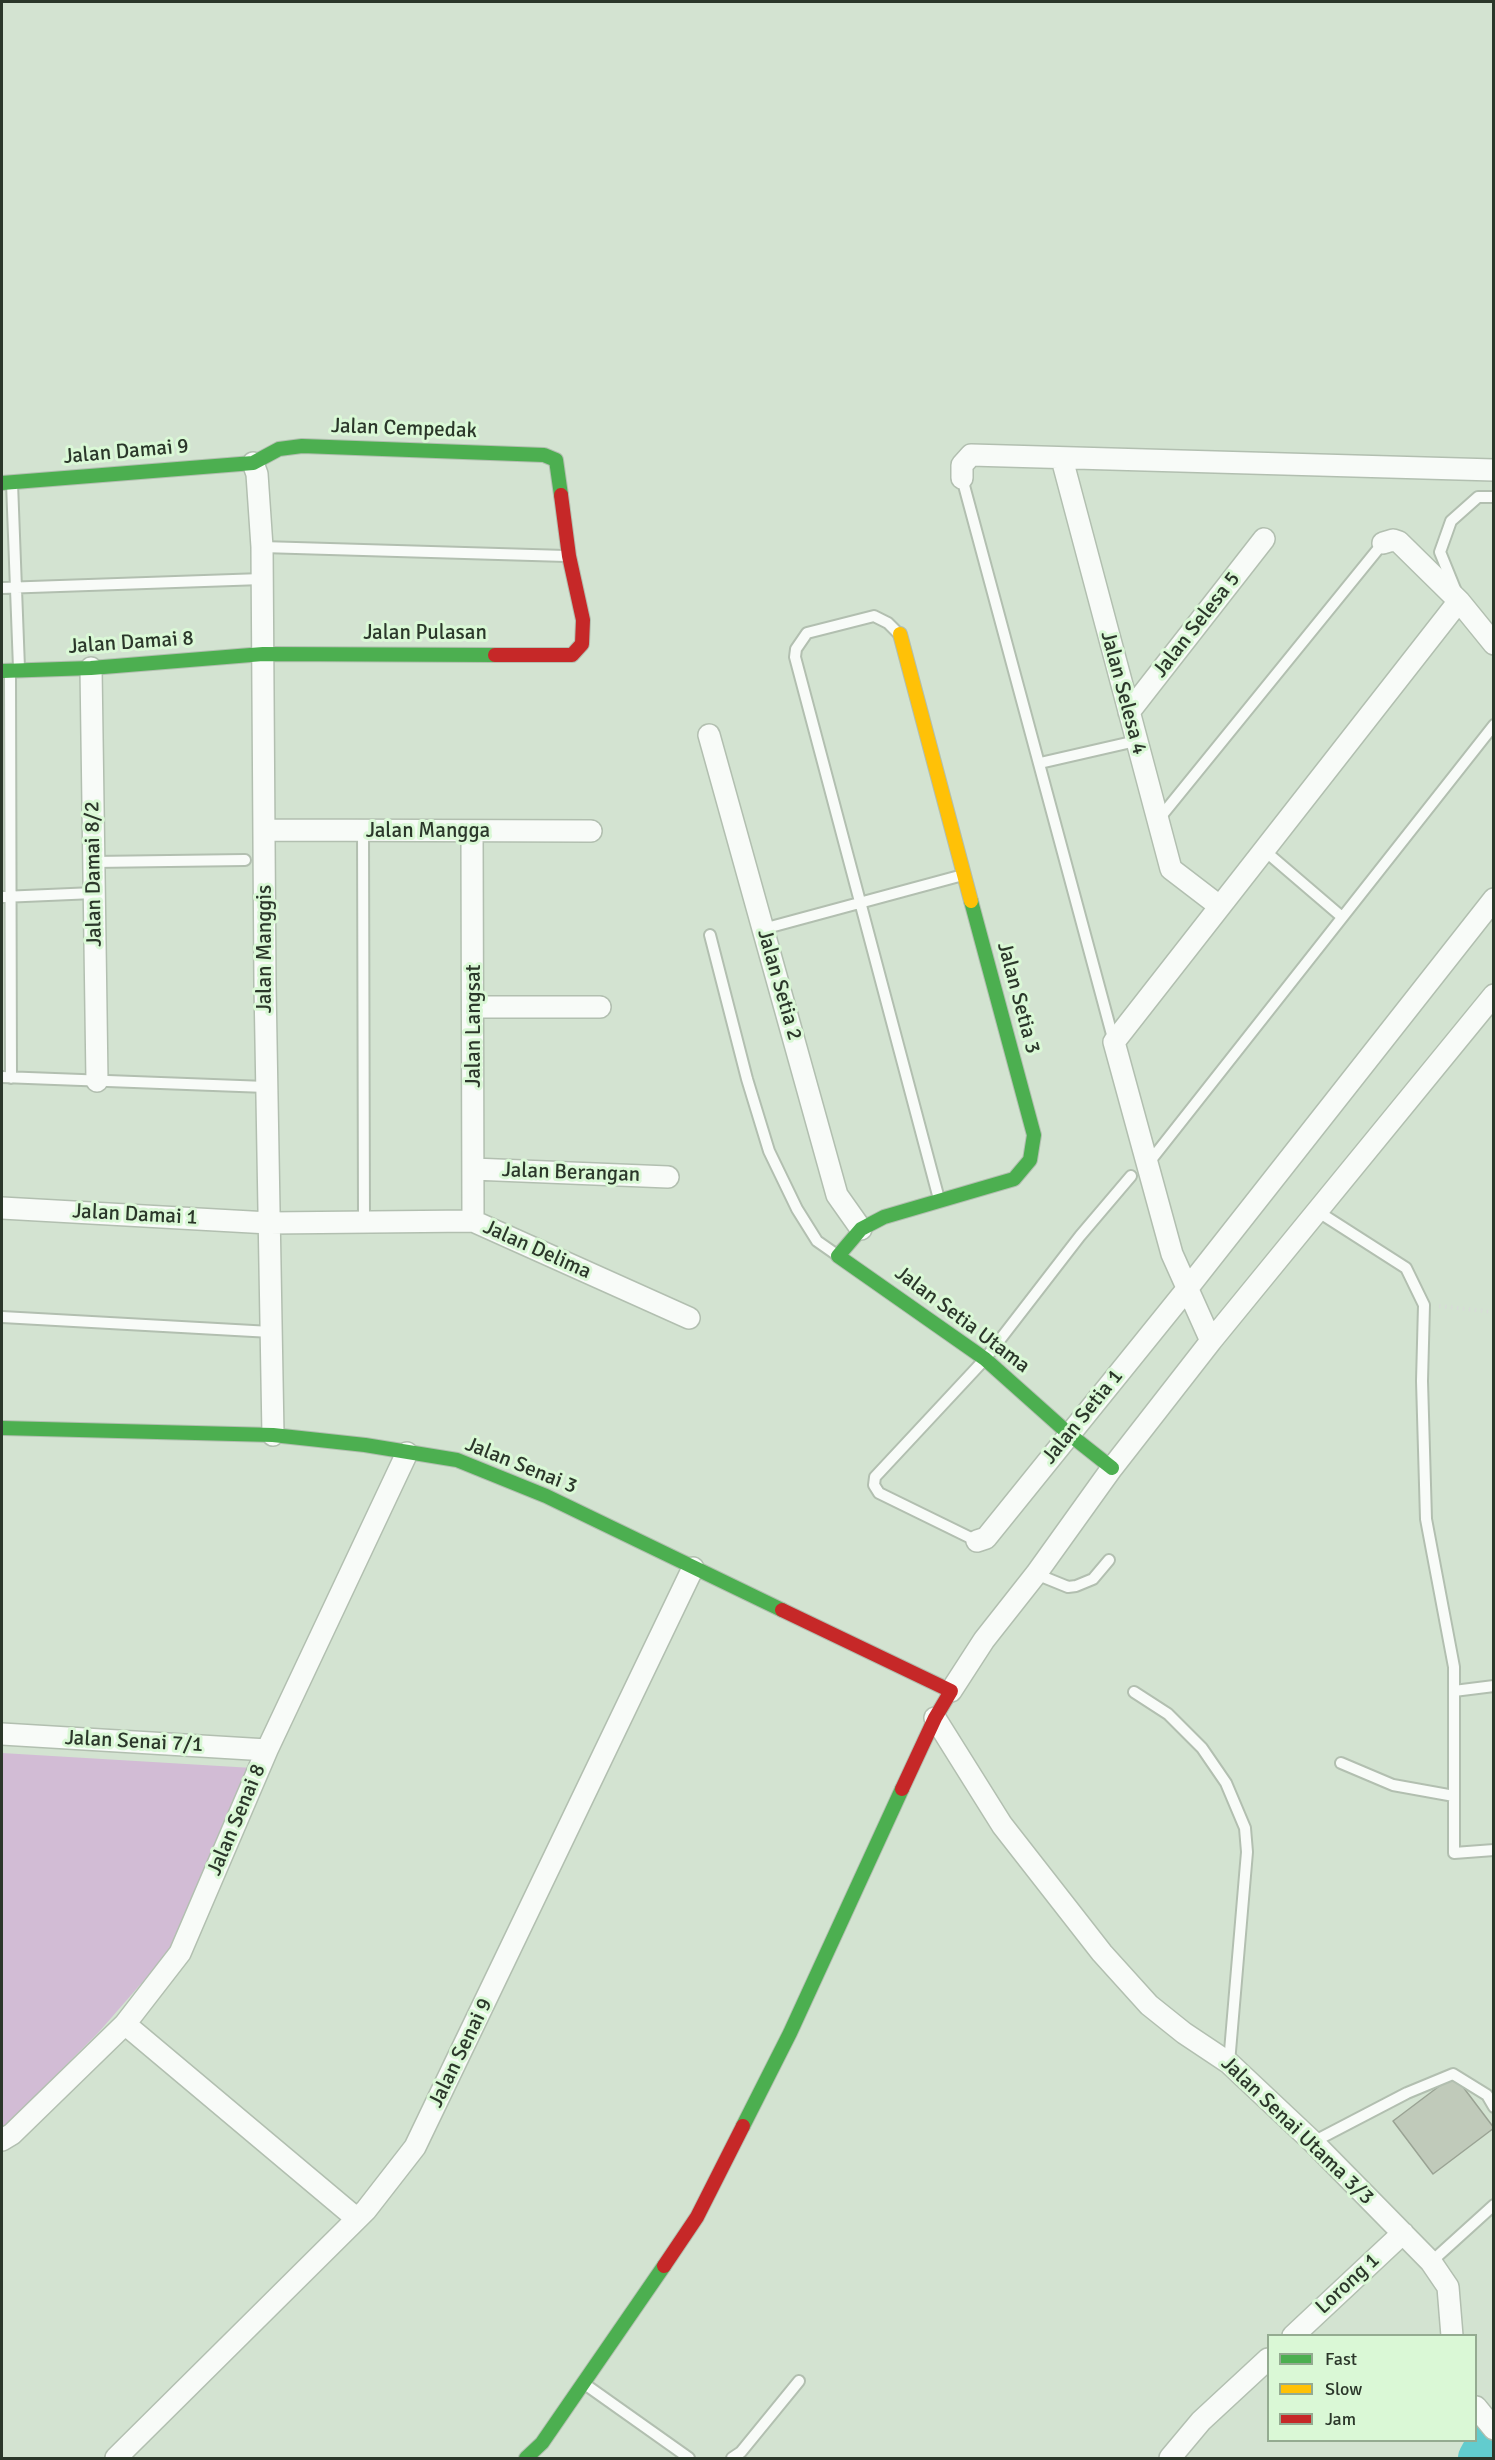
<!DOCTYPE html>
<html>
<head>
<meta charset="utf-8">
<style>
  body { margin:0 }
  #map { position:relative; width:1495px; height:2460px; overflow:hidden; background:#d3e3d1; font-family:Signika,sans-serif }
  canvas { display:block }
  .frame { position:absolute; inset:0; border:3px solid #2b372a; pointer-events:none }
  .legend { position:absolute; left:1267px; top:2334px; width:210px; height:108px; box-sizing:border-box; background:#daf8d6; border:2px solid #94ab91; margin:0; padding:8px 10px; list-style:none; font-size:18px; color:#2b372a }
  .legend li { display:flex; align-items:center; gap:12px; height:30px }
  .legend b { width:30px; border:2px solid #94ab91 }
</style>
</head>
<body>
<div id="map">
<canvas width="1495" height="2460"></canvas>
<div class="frame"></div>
<ul class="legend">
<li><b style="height:8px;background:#4caf50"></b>Fast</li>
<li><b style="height:8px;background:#ffc107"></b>Slow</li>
<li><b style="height:8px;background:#c62828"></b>Jam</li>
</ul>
</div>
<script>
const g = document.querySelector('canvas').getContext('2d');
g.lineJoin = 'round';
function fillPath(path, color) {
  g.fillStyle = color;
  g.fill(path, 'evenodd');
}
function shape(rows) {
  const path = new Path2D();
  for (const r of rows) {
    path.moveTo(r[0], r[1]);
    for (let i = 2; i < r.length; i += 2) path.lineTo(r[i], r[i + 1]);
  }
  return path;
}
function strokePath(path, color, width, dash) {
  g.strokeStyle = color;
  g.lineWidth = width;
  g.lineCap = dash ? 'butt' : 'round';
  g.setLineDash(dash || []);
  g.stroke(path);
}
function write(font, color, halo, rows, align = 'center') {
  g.font = font + ' Signika,sans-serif';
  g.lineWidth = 6;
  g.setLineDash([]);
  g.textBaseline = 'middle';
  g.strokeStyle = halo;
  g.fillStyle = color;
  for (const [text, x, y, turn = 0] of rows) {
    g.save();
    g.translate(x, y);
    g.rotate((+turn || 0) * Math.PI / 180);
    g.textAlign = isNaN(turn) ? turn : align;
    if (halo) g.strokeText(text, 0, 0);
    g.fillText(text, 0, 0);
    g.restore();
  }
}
fillPath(shape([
  [2,1753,253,1768,167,1954,98,2033,2,2129]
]), '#d2bcd5');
strokePath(shape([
  [1478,2458,1494,2429]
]), '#62ccce', 40);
const building = shape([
  [1454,2075,1494,2128,1433,2174,1393,2121,1454,2075]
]);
fillPath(building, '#c0caba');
strokePath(building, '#9aa394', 1.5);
const lane = shape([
  [962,478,1114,1042],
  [12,483,19,668],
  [262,547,566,556],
  [2,588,262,579],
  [1455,589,1440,552,1451,521,1478,497,1494,497],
  [899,634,888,623,874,616,807,633,796,649,795,657,939,1199],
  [10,674,11,1078],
  [1040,763,1136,741],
  [1158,820,1383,543],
  [363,830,364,1222],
  [1265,851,1342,917],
  [93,862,245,860],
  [2,897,94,893],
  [763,929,963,875],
  [710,935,747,1079,769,1151,797,1209,817,1241,837,1255],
  [2,1077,266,1087],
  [1147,1165,1494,725],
  [1317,1211,1406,1268,1424,1305,1422,1381,1426,1519,1454,1667,1454,1853,1494,1850],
  [2,1317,271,1332],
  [977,1541,879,1493,874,1485,875,1477,985,1359,1080,1236,1131,1176],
  [1036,1574,1068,1587,1076,1586,1093,1579,1109,1560],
  [1454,1691,1494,1686],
  [1134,1692,1168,1714,1202,1748,1226,1783,1245,1828,1247,1852,1229,2063],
  [1341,1763,1393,1785,1454,1796],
  [1313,2142,1407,2093,1453,2074,1487,2095,1494,2107],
  [1431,2262,1494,2205],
  [586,2385,689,2458],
  [732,2458,741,2452,799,2381]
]);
const street = shape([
  [1062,459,1171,869,1218,905],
  [253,463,257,474,262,547,265,985,273,1435],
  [962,478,962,465,971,455,1494,470],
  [1383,543,1393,540,1399,542,1459,601,1494,644],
  [91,668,97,1081],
  [1129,712,1264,539],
  [709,735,837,1195,861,1229],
  [265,830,591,831],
  [472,831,473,1221],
  [474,1007,600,1007],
  [473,1169,668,1177],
  [2,1208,269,1223,473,1221,689,1318],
  [1211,1341,1172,1254,1114,1042,1459,601],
  [977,1541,986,1538,1187,1289,1494,899],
  [951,1691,984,1640,1036,1574,1112,1468,1211,1341,1494,995],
  [935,1718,1002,1825,1102,1953,1149,2005,1184,2033,1229,2063,1313,2142,1431,2262,1448,2287,1452,2336],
  [2,1734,267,1750],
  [125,2024,356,2218],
  [2,2140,12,2134,125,2024,180,1953,267,1750,407,1453],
  [1293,2336,1403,2233],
  [1476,2407,1494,2429],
  [116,2458,366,2210,415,2147,693,1568],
  [1170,2458,1201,2421,1268,2359]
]);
const fast = shape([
  [2,483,253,463,279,449,302,446,544,455,556,460,561,495],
  [2,671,91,668,263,654,495,655],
  [971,901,1034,1135,1030,1160,1014,1179,884,1217,861,1229,838,1256,985,1359,1069,1434,1112,1468],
  [2,1428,273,1435,365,1445,457,1460,546,1496,782,1610],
  [743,2126,790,2033,902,1789],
  [526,2458,542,2443,664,2266]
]);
const slow = shape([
  [900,634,971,901]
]);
const jam = shape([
  [495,655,572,655,582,644,583,620,569,556,561,495],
  [782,1610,951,1691,935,1718,902,1789],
  [664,2266,697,2217,743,2126]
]);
strokePath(lane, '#b2bfb0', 14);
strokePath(street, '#b2bfb0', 24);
strokePath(fast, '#b2bfb0', 16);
strokePath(slow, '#b2bfb0', 16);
strokePath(jam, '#b2bfb0', 16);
strokePath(shape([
  [1439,1306,1494,1312]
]), '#d7dcd7', 4, [1.5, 4.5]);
strokePath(lane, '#f8fbf8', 10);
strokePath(street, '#f8fbf8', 21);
strokePath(fast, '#4caf50', 14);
strokePath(slow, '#ffc107', 14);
strokePath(jam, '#c62828', 14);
write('21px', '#2b372a', '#daf8d6', [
  ["Jalan Cempedak",404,429,2],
  ["Jalan Damai 9",126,452,-5],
  ["Jalan Selesa 5",1197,625,-52],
  ["Jalan Pulasan",425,633],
  ["Jalan Damai 8",131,643,-4],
  ["Jalan Selesa 4",1123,693,75],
  ["Jalan Mangga",428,831],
  ["Jalan Damai 8/2",94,874,-91],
  ["Jalan Manggis",265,949,-90],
  ["Jalan Setia 2",779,985,74],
  ["Jalan Setia 3",1018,998,75],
  ["Jalan Langsat",474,1026,-90],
  ["Jalan Berangan",571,1173,2],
  ["Jalan Damai 1",135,1215,3],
  ["Jalan Delima",537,1250,24],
  ["Jalan Setia Utama",962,1320,37],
  ["Jalan Setia 1",1083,1417,-51],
  ["Jalan Senai 3",521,1466,22],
  ["Jalan Senai 7/1",134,1742,3],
  ["Jalan Senai 8",237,1820,-67],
  ["Jalan Senai 9",461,2053,-64],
  ["Jalan Senai Utama 3/3",1297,2131,44],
  ["Lorong 1",1348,2284,-43]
]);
</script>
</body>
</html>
